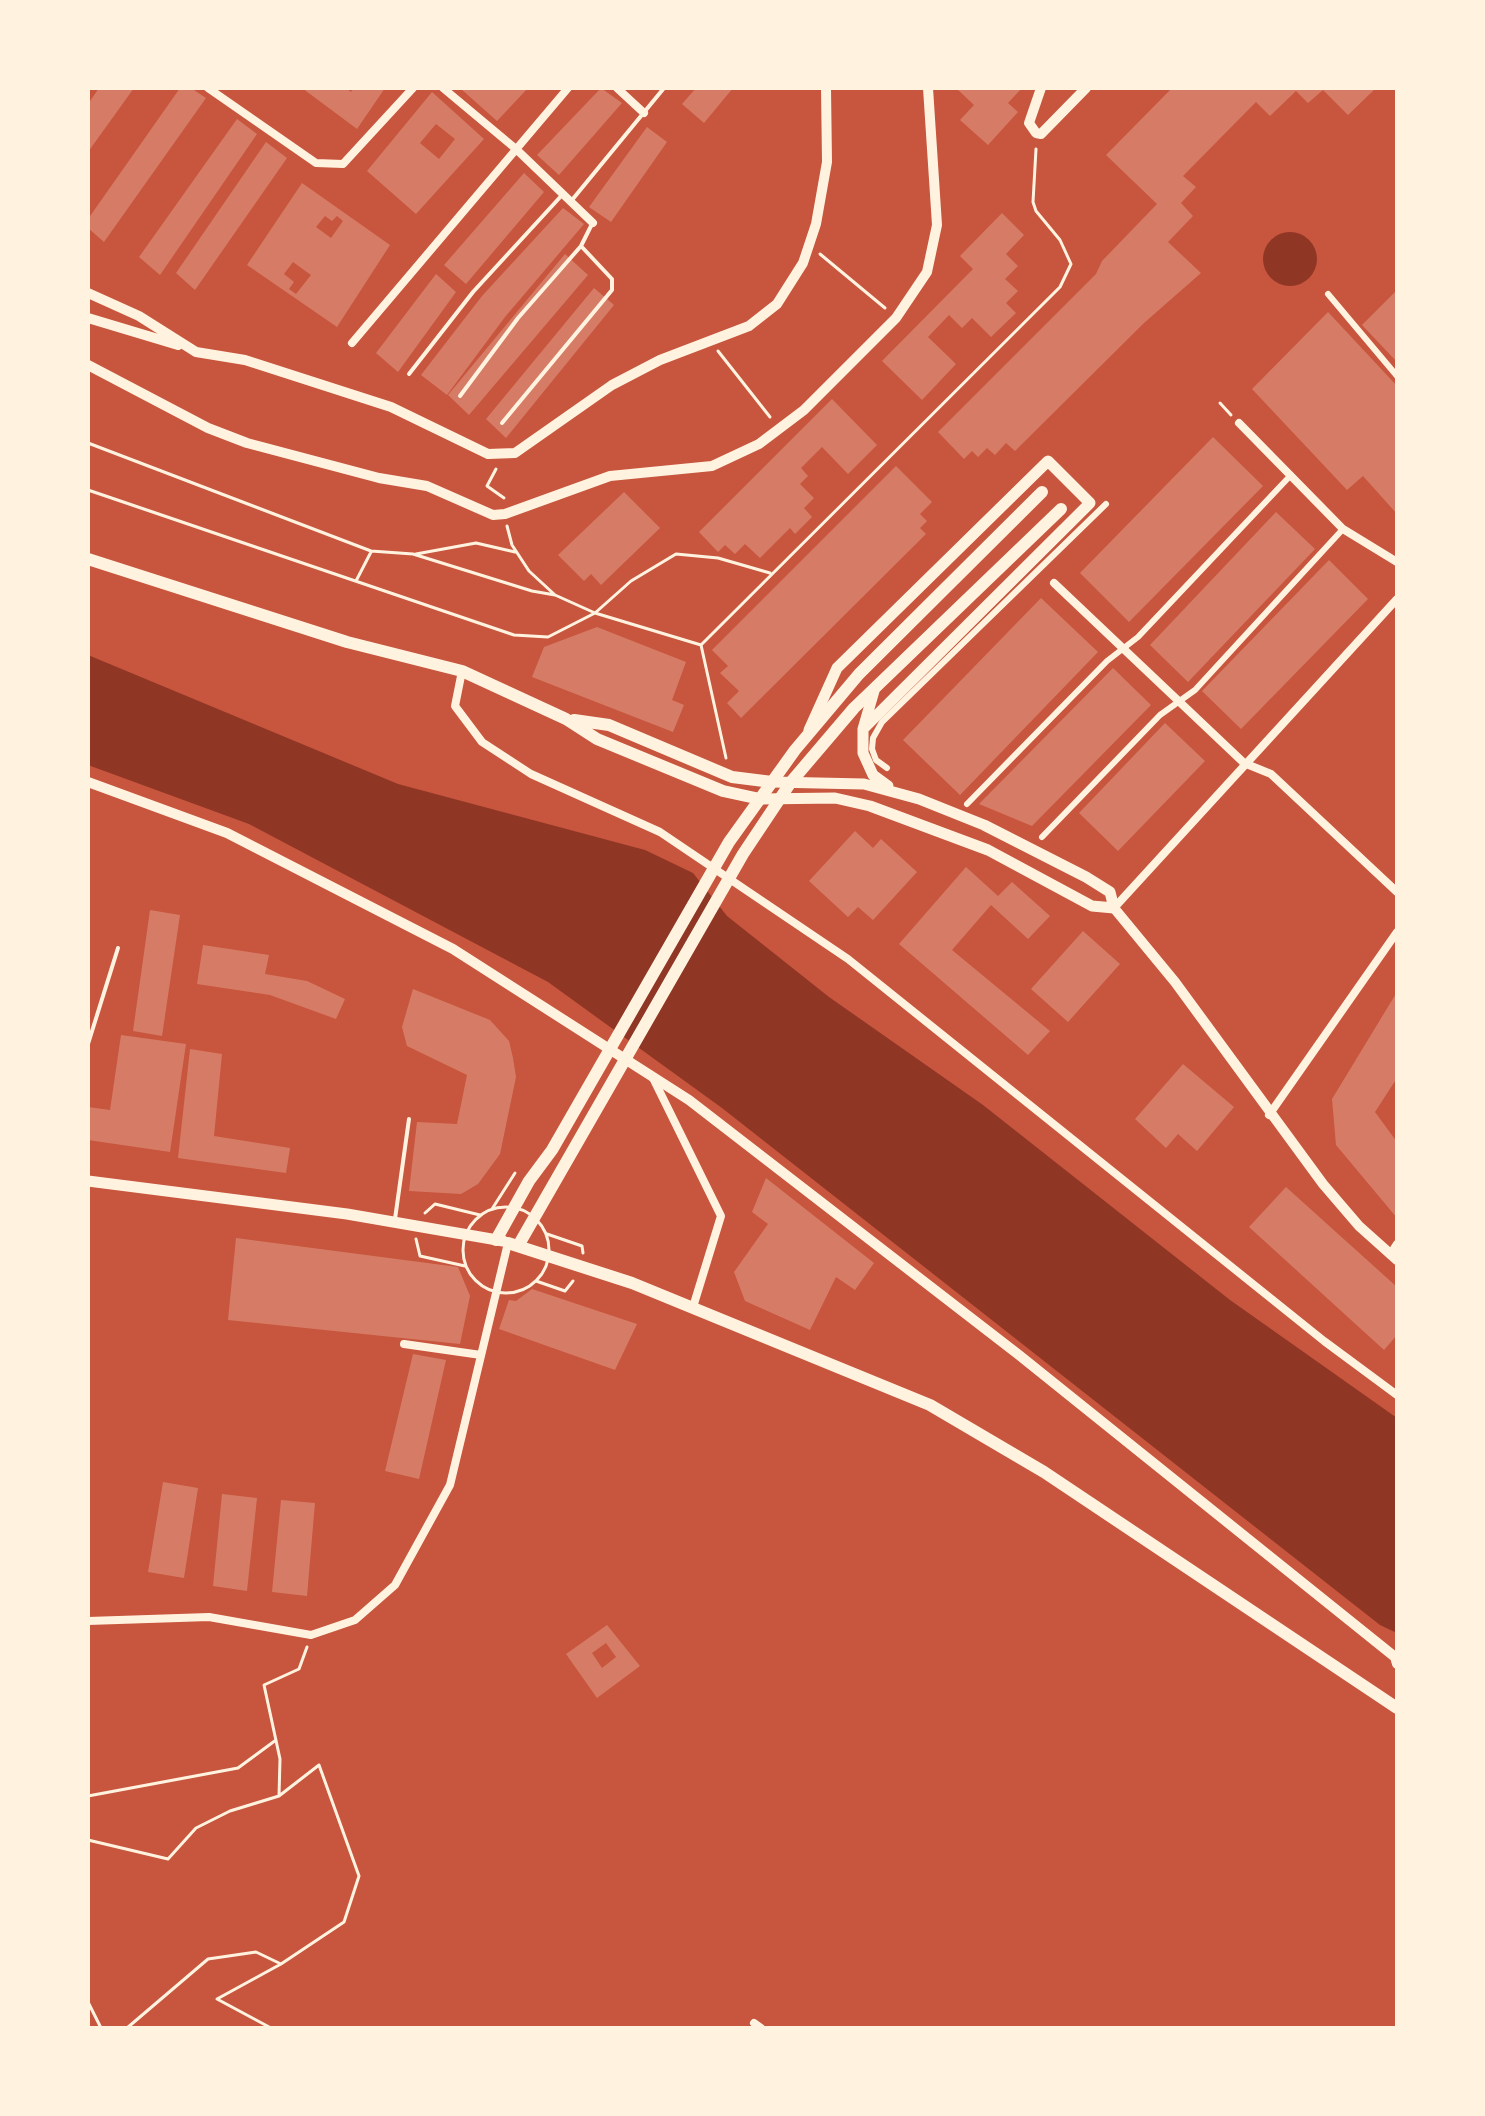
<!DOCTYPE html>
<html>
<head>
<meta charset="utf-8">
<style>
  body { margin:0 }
  #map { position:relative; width:1485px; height:2116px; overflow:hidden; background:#c8553d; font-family:Bitter,serif }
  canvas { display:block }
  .frame { position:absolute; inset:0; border:90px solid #fff3e0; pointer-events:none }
</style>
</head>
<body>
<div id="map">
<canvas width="1485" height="2116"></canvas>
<div class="frame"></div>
</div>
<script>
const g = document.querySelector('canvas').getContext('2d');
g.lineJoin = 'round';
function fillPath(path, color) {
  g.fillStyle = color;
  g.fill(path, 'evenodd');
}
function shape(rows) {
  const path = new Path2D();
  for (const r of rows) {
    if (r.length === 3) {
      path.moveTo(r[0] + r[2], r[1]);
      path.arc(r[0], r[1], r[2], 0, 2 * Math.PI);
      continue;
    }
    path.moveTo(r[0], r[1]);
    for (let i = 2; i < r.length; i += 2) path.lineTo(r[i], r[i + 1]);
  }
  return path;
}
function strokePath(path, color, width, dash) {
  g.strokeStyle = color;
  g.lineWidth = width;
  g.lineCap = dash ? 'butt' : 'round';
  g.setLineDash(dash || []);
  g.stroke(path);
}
fillPath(shape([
  [1290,259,27],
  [88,655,398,784,645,850,693,873,727,916,829,997,983,1105,1230,1300,1397,1418,1397,1633,1380,1625,722,1108,548,982,249,824,88,765]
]), '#8f3625');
fillPath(shape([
  [99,88,134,88,88,152,88,104],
  [180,88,191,88,206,98,104,242,88,228,88,219],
  [302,88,346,88,351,92,353,88,385,88,357,129],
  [460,88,528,88,497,121],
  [601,88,622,103,559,175,537,155],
  [696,88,733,88,704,123,682,104],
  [956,88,1022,88,1008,103,1018,112,988,145,960,120,974,105],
  [1172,88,1376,88,1348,115,1323,90,1308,103,1296,91,1270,116,1256,102,1183,176,1196,187,1181,203,1193,216,1168,242,1201,273,1144,323,1015,451,1006,443,995,455,987,448,978,457,972,451,964,459,938,432,1096,274,1102,261,1157,204,1106,155],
  [432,92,484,139,416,214,367,171],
  [436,124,455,139,439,159,420,143],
  [237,119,257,134,160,275,139,257],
  [647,127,667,142,611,222,589,207],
  [266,142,287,158,195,290,176,273],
  [524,173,544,192,466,284,444,265],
  [302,183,390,245,337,327,247,265],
  [325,216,332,221,337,216,343,221,331,238,316,227],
  [293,262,311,275,296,294,289,289,294,282,284,274],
  [563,208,584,224,505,317,447,395,421,375,482,296],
  [1002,213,1024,235,1006,254,1018,266,1005,279,1018,291,1006,303,1016,313,991,337,972,318,962,328,949,315,928,337,956,364,922,400,882,361,973,269,960,256],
  [565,254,588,275,469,415,448,395],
  [436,274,456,292,398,372,376,353],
  [594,288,614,305,506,438,486,419],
  [1397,290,1397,362,1362,325],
  [1328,312,1397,386,1397,514,1363,476,1347,490,1252,389],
  [832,399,877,445,848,474,822,447,801,468,808,476,800,484,814,498,804,508,812,517,795,534,790,528,760,558,745,544,735,554,725,545,718,552,699,532],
  [1213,437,1263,486,1129,622,1080,573],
  [896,466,932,502,920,514,927,521,920,528,926,534,741,718,727,703,739,691,720,673,728,666,712,650],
  [624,492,660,528,601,585,591,574,584,581,558,555],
  [1276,512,1315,549,1188,682,1150,645],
  [1329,560,1368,599,1241,729,1202,691],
  [1041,598,1098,652,960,795,903,740],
  [597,627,686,662,672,700,684,705,673,732,532,677,544,647],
  [1113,668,1151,705,1032,826,979,804],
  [1165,723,1205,761,1118,851,1079,813],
  [855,831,873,848,881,839,917,872,873,920,858,907,848,917,809,881],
  [966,867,998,896,1012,882,1050,916,1028,939,991,905,952,950,1050,1031,1028,1055,899,944],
  [150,910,180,915,162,1036,133,1031],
  [1083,931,1120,964,1068,1022,1031,989],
  [203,945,269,955,265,974,307,981,345,999,336,1019,270,995,197,984],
  [413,989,490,1020,509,1041,513,1058,516,1077,500,1154,478,1184,461,1194,409,1191,417,1122,457,1124,467,1075,407,1046,402,1027],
  [1397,992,1397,1078,1375,1112,1397,1142,1397,1218,1336,1145,1332,1099],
  [121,1035,186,1044,170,1152,88,1140,88,1107,110,1110],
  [190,1049,222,1054,214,1136,290,1148,286,1173,178,1158],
  [1183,1064,1234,1107,1197,1151,1178,1134,1166,1148,1135,1119],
  [766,1178,874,1263,855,1290,836,1277,810,1330,745,1301,734,1272,768,1224,752,1212],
  [1286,1187,1397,1287,1397,1335,1384,1350,1249,1227],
  [236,1238,458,1267,470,1296,460,1344,228,1320],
  [532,1289,637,1324,615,1370,499,1329,509,1300,516,1301],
  [413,1354,446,1360,419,1479,385,1471],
  [163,1482,198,1488,184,1578,148,1572],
  [222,1494,257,1498,247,1591,213,1586],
  [281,1500,315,1503,307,1596,272,1592],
  [607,1625,640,1666,597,1698,566,1654],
  [606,1643,616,1657,602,1668,592,1653]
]), '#d67c66');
strokePath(shape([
  [820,254,885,308],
  [718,351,770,417],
  [1220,403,1231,415],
  [88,443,371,551,413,554,532,591,555,595],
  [496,469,487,486,504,498],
  [88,490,514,635,548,637,595,613,701,645,1060,287,1071,264,1060,240,1036,211,1033,202,1036,149],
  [507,526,512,545,529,571,555,595,595,613,631,581,676,554,718,558,770,573],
  [416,554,476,543,515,552],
  [356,581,371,552],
  [701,645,726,758],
  [506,1250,43],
  [492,1209,515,1173],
  [425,1213,435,1204,480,1215],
  [547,1234,582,1246,583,1253],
  [416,1239,420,1256,465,1266],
  [536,1281,565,1291,573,1281],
  [88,1796,238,1768,276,1740],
  [88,1840,168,1859,196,1828,230,1811,279,1796,280,1759,264,1685,299,1669,307,1647],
  [88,1883,88,1903],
  [88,2002,101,2028],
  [127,2028,208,1959,256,1952,281,1964,344,1922,359,1876,319,1765,279,1796],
  [271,2028,217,1999,281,1964]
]), '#fff3e0', 3);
strokePath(shape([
  [572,200,664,88],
  [409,374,473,292,563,194],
  [460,396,518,318,581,246,592,224],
  [502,423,612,290,612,279,581,246],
  [88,1044,118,948],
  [395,1219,409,1119]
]), '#fff3e0', 4);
strokePath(shape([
  [1328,294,1397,376],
  [887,768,876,760,872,749,873,738,882,722,1106,504],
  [967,804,1107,661,1138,637,1291,475],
  [1042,837,1160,715,1195,690,1343,529]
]), '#fff3e0', 6);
strokePath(shape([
  [208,88,316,163,343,164,413,88],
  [443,88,516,149,593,223],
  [617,88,644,113],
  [352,343,568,88],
  [1239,423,1343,529,1397,562],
  [1054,583,1244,763,1271,774,1397,892],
  [462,671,455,706,482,742,531,774,660,832,848,959,1324,1341,1397,1395],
  [1114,908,1397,599],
  [653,1078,721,1216,693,1307],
  [1269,1115,1397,932],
  [1390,1255,1397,1244],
  [404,1344,481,1355],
  [88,1621,209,1617,311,1635,355,1620,395,1585,450,1485,508,1243],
  [754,2023,761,2028]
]), '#fff3e0', 8);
strokePath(shape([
  [1041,88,1029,123,1036,133,1041,134,1086,88],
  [88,293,139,316,196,352,245,360,391,407,488,454,515,453,612,385,660,360,749,326,777,304,803,263,816,224,827,162,826,88],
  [88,318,178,345],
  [88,365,208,428,247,443,379,478,427,486,493,515,505,514,610,476,712,466,759,444,804,410,896,318,927,272,937,225,928,88],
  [88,782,227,833,453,949,689,1100,1019,1355,1395,1657,1397,1664],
  [1114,908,1175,982,1323,1184,1359,1226,1397,1260]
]), '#fff3e0', 10);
strokePath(shape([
  [874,691,863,729,863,753,873,775,888,786],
  [809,730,837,668,1048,461,1090,503,863,729],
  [760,799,835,798,870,806,988,850,1092,906,1114,908,1110,892,1086,877,984,825,919,799,864,784,772,782],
  [88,1181,347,1214,503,1241]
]), '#fff3e0', 11);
strokePath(shape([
  [88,559,347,642,462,671,566,719,597,739,723,791,760,799],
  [574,720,609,725,732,777,772,782],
  [496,1240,529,1181,552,1150,729,842,795,750,859,674,1042,492],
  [508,1243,632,1283,930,1405,1044,1472,1397,1708],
  [518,1246,743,854,791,782,854,708,1061,509]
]), '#fff3e0', 12);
</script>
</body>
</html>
